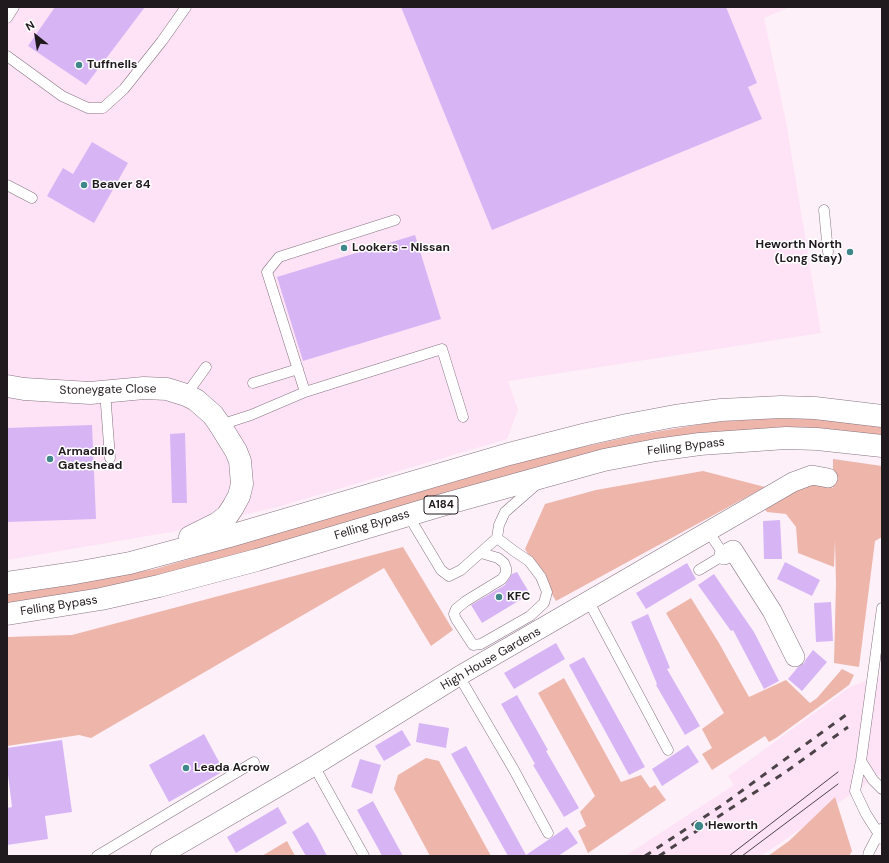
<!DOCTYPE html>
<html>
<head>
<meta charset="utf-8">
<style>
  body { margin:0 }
  #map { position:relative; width:889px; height:863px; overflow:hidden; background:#fdf0f9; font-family:"DM Sans",sans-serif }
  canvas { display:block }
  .frame { position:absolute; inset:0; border:8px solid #20191e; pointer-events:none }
  .north { position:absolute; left:16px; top:16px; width:40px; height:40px; -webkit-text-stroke:3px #fff; paint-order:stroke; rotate:330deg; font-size:11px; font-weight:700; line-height:16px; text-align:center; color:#20191e }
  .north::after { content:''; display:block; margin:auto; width:14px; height:18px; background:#20191e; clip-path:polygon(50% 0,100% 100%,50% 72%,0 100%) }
</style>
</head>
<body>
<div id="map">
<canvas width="889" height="863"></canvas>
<div class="frame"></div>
<div class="north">N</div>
</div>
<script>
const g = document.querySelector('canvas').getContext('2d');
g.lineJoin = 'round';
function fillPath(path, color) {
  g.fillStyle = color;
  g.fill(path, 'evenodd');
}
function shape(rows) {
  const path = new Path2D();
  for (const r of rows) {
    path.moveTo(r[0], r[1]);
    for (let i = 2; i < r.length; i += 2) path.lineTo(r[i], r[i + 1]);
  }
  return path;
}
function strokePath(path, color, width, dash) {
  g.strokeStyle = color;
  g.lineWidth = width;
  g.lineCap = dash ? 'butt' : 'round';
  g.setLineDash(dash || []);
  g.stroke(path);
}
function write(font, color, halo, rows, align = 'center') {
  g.font = font + ' "DM Sans",sans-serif';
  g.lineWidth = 3;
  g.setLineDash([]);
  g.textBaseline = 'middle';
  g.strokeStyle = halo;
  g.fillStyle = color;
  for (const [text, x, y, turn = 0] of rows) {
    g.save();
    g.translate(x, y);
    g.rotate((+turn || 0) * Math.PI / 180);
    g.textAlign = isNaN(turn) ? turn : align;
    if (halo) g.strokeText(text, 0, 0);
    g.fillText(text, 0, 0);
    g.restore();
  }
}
fillPath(shape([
  [7,7,790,7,764,18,786,122,821,333,508,381,518,410,507,439,277,507,171,532,7,560],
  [882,675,882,773,761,856,625,856,734,785,728,776,850,687]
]), '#fee2f6');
fillPath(shape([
  [800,416,882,425,882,436,794,427,715,432,640,445,155,580,7,604,7,594,60,586,155,569,542,456,637,435,714,422],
  [833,459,882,466,882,537,875,541,859,667,834,663,836,584,835,540,834,567,798,553,796,527,786,514,767,512,763,507,805,485,828,485,833,488],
  [703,471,765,487,556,601,525,549,545,504,596,490],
  [403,547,453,630,431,646,384,568,91,738,79,735,7,746,7,637,72,635],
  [691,598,719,643,749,697,786,680,810,703,817,698,842,669,854,675,849,685,776,738,769,742,765,736,712,770,702,754,712,748,702,729,724,713,666,613],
  [564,678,621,782,641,775,650,788,655,785,666,800,588,853,578,831,586,826,580,812,595,796,538,693],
  [426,758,439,761,491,856,430,856,394,789,398,775],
  [835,797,852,851,849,856,768,856,789,841],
  [287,841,295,856,262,856]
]), '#eeb5aa');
fillPath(shape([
  [55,7,145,7,86,85,28,46],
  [401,7,726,7,757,83,748,87,762,119,492,230],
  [92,142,128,163,94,223,47,196,63,168,73,174],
  [415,235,441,319,303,361,277,277],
  [92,425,96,519,7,522,7,428],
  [185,433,187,503,172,503,170,434],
  [780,520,782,559,764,559,763,521],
  [785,562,820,580,812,596,777,579],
  [687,563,696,579,646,609,636,593],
  [517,572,530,594,482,623,471,605,505,585,512,574],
  [714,574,754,632,779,681,764,689,733,630,731,631,698,585],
  [831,602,833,641,816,642,814,603],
  [648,614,670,668,667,669,700,726,685,735,656,685,657,684,631,622],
  [556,643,565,659,514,689,504,673],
  [813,650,827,662,802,691,788,679,798,667,804,663,806,659],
  [584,657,645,767,629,775,569,665],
  [517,695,548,750,546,751,579,808,564,817,533,765,535,764,501,704],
  [419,723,449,728,446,748,416,742],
  [402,730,411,745,384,761,375,746],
  [204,734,224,771,169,802,149,765],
  [62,740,72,812,45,816,48,839,7,845,7,808,12,807,7,767,7,748],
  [688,745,699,762,662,786,652,769],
  [466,746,526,855,551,838,567,827,578,843,558,856,508,856,451,754],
  [360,759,381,765,372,794,351,787],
  [373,801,380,814,403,856,382,856,379,850,357,810],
  [278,807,287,823,236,853,227,837],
  [308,822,316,835,327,856,306,856,292,832]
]), '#d7b5f5');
const service = shape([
  [7,18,14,7],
  [7,56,62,96,88,108,103,108,124,89,162,41,186,7],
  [7,185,32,198],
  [824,210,828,252],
  [253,383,298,369],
  [105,391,110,458],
  [305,392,267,272,279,257,395,220],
  [186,395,206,367],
  [220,425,251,415,305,392,442,349,463,417],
  [408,515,441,570,449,576,461,570,497,538,499,525,505,512,537,484],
  [481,553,498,558,504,563,506,568,506,573,502,579,466,601,456,609,454,614,456,619,473,645,481,644,530,616,544,603,547,592,541,577,529,561,514,551,497,538],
  [699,570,724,555,708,531],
  [589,602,668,750],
  [882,608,861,761,855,791,866,814,882,839],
  [459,676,514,770,548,833],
  [861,761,873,780,882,789],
  [314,766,364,856],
  [97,856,254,762],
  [868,856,869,852,881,829]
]);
const minor = shape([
  [724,555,733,550,772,611,795,657],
  [160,856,314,766,459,676,793,482,812,475,828,478]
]);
const tertiary = shape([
  [7,386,24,389,90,393,144,388,167,389,186,395,196,400,213,415,220,425]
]);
const trunk = shape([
  [190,537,218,523,227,516,233,507,239,496,242,484,240,461,236,451,220,425],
  [7,583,75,573,130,563,230,536,509,454,587,434,627,425,675,416,721,410,781,407,815,408,882,416],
  [7,614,101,599,159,586,257,560,449,503,604,460,656,450,700,444,786,438,817,439,882,446]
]);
strokePath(service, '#867481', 11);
strokePath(minor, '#867481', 20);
strokePath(tertiary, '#867481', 23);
strokePath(trunk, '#867481', 23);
strokePath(service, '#fff', 10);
strokePath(minor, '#fff', 19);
strokePath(tertiary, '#fff', 22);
strokePath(trunk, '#fff', 22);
strokePath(shape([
  [729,856,838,772],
  [742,856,838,784]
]), '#4c4349', 1);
strokePath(shape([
  [645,856,721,806,850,712],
  [659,856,787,771,848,727]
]), '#4c4349', 3, [7, 7]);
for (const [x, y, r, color] of [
  [79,65,4,"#3f878b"],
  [84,185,4,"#3f878b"],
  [344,248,4,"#3f878b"],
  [850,252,4,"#3f878b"],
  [50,459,4,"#3f878b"],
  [499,597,4,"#3f878b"],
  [186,768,4,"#3f878b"],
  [699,826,5,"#3f878b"]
]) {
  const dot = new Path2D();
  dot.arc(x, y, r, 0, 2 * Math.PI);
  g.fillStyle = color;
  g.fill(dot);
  strokePath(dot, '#fff', 1.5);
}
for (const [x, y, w] of [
  [441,505,34]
]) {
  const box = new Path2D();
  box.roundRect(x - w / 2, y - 9, w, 18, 3);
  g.fillStyle = '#fff';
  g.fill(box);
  strokePath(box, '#20191e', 1);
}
write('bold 11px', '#20191e', null, [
  ["A184",441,505]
]);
write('bold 12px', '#20191e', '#fff', [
  ["Tuffnells",87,65],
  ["Beaver 84",92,185],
  ["Heworth North",842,245,"right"],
  ["(Long Stay)",842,259,"right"],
  ["Lookers - Nissan",352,248],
  ["Armadillo",58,452],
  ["Gateshead",58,466],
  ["KFC",507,597],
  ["Leada Acrow",194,768],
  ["Heworth",708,826]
], 'left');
write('12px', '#20191e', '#fff', [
  ["Stoneygate Close",108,390,-1],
  ["Felling Bypass",686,447,-7],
  ["Felling Bypass",372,525,-17],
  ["Felling Bypass",59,606,-9],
  ["High House Gardens",491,659,-30]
]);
</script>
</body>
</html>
